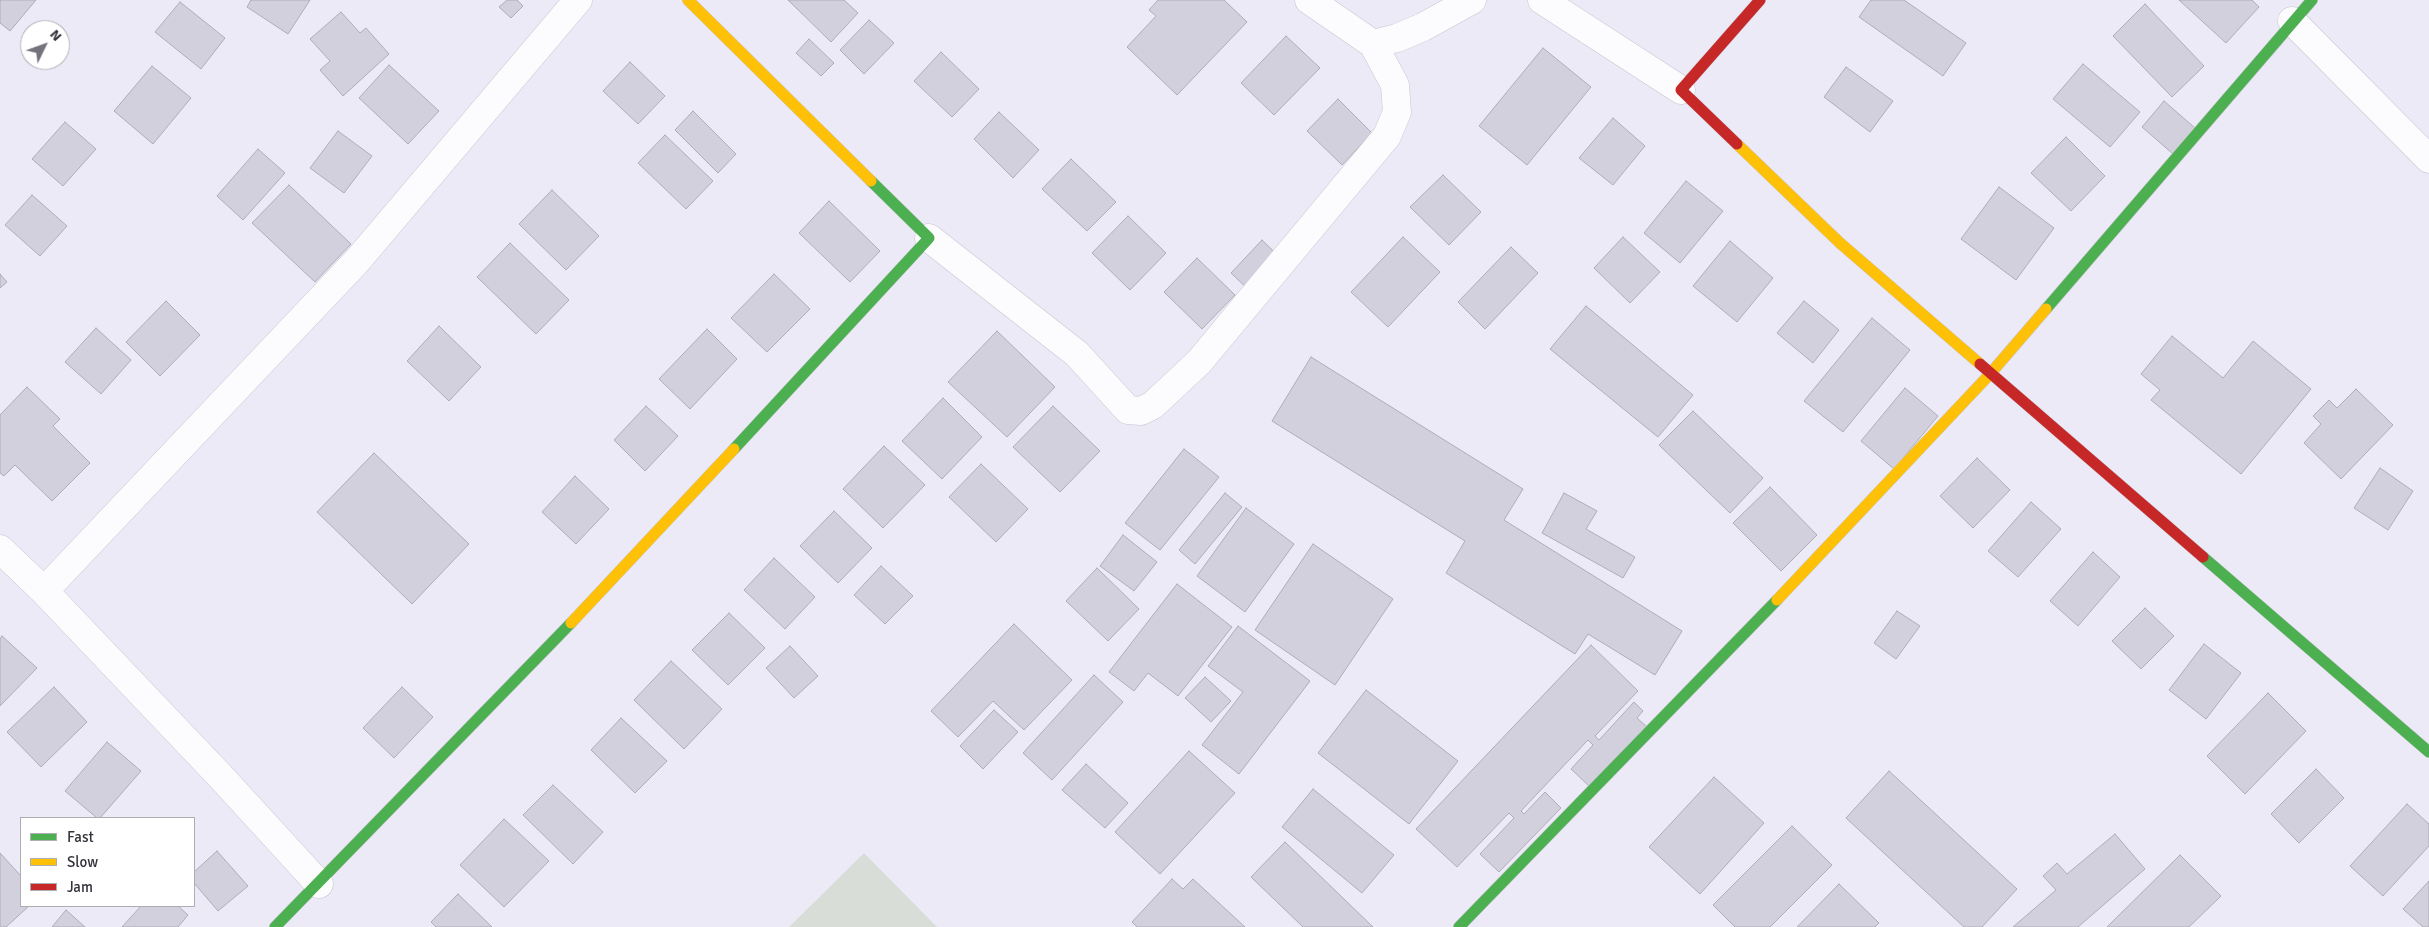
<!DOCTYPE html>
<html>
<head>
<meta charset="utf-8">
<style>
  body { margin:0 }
  #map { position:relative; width:2429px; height:927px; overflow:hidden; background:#eceaf7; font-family:Signika,sans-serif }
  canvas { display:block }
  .legend { position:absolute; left:20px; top:817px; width:175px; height:90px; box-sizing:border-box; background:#fff; border:1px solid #aeadb1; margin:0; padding:6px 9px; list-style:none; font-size:15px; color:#34323b }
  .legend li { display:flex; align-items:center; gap:10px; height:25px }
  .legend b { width:25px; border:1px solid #aeadb1 }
  .north { position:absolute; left:20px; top:20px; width:50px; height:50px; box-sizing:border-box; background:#fff; border:1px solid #aeadb1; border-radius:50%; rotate:48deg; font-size:14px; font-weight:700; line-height:20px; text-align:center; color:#34323b }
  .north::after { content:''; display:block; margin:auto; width:18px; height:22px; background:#74727d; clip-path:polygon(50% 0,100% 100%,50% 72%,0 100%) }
</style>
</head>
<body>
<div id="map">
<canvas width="2429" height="927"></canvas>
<ul class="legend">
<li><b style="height:6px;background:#4caf50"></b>Fast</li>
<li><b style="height:6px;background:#ffc107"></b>Slow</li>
<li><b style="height:6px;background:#c62828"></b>Jam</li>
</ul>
<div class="north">N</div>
</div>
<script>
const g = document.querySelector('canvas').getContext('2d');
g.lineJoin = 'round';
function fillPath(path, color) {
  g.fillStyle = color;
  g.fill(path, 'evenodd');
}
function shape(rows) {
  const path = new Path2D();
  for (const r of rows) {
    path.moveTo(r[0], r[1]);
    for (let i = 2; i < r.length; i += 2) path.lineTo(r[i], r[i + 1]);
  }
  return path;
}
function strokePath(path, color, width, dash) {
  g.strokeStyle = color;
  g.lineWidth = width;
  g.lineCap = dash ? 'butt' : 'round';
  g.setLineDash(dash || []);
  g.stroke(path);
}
fillPath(shape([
  [864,853,937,927,789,927]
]), '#d8ded7');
const building = shape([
  [0,0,36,0,10,31,0,23,0,0],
  [251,0,310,0,288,34,247,7,251,0],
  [507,0,517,0,523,6,511,18,499,7,507,0],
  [788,0,844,0,858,13,831,42,788,0],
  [1158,0,1224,0,1247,22,1177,95,1127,47,1156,16,1149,10,1158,0],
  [1871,0,1904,0,1966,43,1943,76,1859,17,1871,0],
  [2179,0,2252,0,2259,7,2226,43,2179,0],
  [180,2,225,38,201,69,155,32,180,2],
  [2145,4,2204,66,2172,97,2113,36,2145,4],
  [341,12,360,33,366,28,389,54,343,96,320,70,330,61,310,39,341,12],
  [869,20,894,43,864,74,840,50,869,20],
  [1286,36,1320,68,1274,115,1241,83,1286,36],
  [809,39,834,63,821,76,796,53,809,39],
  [1543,48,1591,87,1527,165,1479,126,1543,48],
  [941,52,979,89,952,117,914,81,941,52],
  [630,62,665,96,638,124,603,91,630,62],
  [2083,64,2140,112,2110,147,2053,99,2083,64],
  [389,65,439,111,408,144,359,98,389,65],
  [152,66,191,98,153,144,114,111,152,66],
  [1846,67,1893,101,1870,132,1824,97,1846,67],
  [1338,99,1372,133,1342,165,1307,131,1338,99],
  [2164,101,2195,128,2173,154,2142,127,2164,101],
  [693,111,736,154,718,173,675,130,693,111],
  [999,112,1039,150,1013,178,974,139,999,112],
  [1613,118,1645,146,1613,185,1579,158,1613,118],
  [65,122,96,149,63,186,32,159,65,122],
  [338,131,372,156,344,193,310,168,338,131],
  [665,135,713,181,686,209,638,163,665,135],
  [2066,137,2105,176,2071,211,2031,173,2066,137],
  [258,149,285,173,243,220,217,196,258,149],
  [1071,159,1116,202,1087,231,1042,189,1071,159],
  [1443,175,1481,212,1449,245,1410,207,1443,175],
  [1686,181,1723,211,1680,263,1644,233,1686,181],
  [289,185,351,244,315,282,252,223,289,185],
  [1999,187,2054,228,2016,280,1961,239,1999,187],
  [552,190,599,236,566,270,519,224,552,190],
  [32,195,67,226,40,256,5,225,32,195],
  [829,201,880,251,850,282,799,233,829,201],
  [1128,216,1166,253,1130,290,1092,253,1128,216],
  [1403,237,1440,272,1388,327,1351,292,1403,237],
  [1623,237,1660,272,1630,303,1594,268,1623,237],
  [1262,240,1289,266,1257,298,1231,273,1262,240],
  [1730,241,1773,278,1737,322,1693,286,1730,241],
  [510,243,569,300,536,334,477,277,510,243],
  [1511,247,1538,273,1485,329,1458,302,1511,247],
  [1197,258,1235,295,1202,329,1164,292,1197,258],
  [0,274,7,282,0,288,0,274],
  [774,274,810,309,767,352,731,318,774,274],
  [166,301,200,335,160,376,126,342,166,301],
  [1804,301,1839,330,1813,363,1777,333,1804,301],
  [1586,306,1693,395,1658,437,1550,349,1586,306],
  [1872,318,1910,350,1843,432,1804,401,1872,318],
  [439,326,481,367,449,401,407,361,439,326],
  [96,328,131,360,101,394,65,362,96,328],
  [707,329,737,359,690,409,659,379,707,329],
  [997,331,1055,387,1007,437,948,382,997,331],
  [2172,336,2223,378,2253,341,2311,389,2241,474,2151,400,2160,390,2141,374,2172,336],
  [1311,357,1523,489,1504,520,1682,631,1655,675,1588,634,1575,654,1446,573,1465,541,1272,421,1311,357],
  [27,387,60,419,53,426,90,463,52,501,15,465,4,476,0,473,0,415,27,387],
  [1905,388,1938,416,1894,469,1861,441,1905,388],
  [2356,389,2393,425,2341,479,2304,443,2321,424,2313,416,2329,400,2337,408,2356,389],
  [943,398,982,437,942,479,902,441,943,398],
  [646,406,678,436,645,471,614,440,646,406],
  [1053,406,1100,451,1060,492,1013,447,1053,406],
  [1693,411,1763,478,1730,513,1659,445,1693,411],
  [884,446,925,485,883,528,843,489,884,446],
  [1184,449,1219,477,1160,550,1125,523,1184,449],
  [374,453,469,544,412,604,317,512,374,453],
  [1977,458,2010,490,1973,528,1940,496,1977,458],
  [981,464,1028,509,996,542,949,497,981,464],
  [2380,468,2413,491,2388,530,2354,508,2380,468],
  [575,476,609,509,576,544,542,512,575,476],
  [1770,487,1817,535,1781,571,1733,523,1770,487],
  [1225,493,1242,507,1195,564,1179,550,1225,493],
  [1564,493,1597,511,1586,529,1635,557,1623,578,1542,533,1564,493],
  [2031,502,2061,529,2018,577,1988,551,2031,502],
  [1246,508,1294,544,1245,612,1197,576,1246,508],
  [834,511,872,548,838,583,800,546,834,511],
  [1123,535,1157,562,1134,591,1100,566,1123,535],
  [1313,544,1393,599,1335,685,1255,630,1313,544],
  [2093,552,2120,577,2078,626,2050,601,2093,552],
  [774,558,815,597,785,629,744,590,774,558],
  [881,566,913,596,885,624,854,595,881,566],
  [1097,568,1139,609,1108,641,1066,601,1097,568],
  [1177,584,1232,627,1178,696,1148,673,1134,691,1109,672,1177,584],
  [2145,608,2174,636,2141,669,2112,641,2145,608],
  [1897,611,1920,626,1896,659,1874,643,1897,611],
  [729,613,765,648,728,685,692,650,729,613],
  [1014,624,1072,680,1024,730,993,701,958,737,931,711,1014,624],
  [1238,626,1310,681,1239,774,1202,745,1243,692,1208,666,1238,626],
  [2,636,37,668,0,706,0,639,2,636],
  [2204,644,2241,673,2206,719,2169,690,2204,644],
  [1591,645,1638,691,1595,736,1599,740,1634,702,1643,711,1637,718,1647,727,1590,787,1571,769,1593,745,1588,740,1521,811,1524,814,1545,792,1561,808,1499,872,1480,854,1514,818,1509,813,1457,867,1416,829,1591,645],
  [790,646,818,676,794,698,766,668,790,646],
  [671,661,722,709,684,749,634,700,671,661],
  [1094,675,1123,702,1052,780,1023,753,1094,675],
  [1205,677,1231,701,1211,722,1185,698,1205,677],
  [54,687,87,722,41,767,7,732,54,687],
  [402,687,433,717,394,758,363,728,402,687],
  [1366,690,1458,761,1409,824,1318,753,1366,690],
  [2268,693,2306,731,2245,794,2207,756,2268,693],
  [994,710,1018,732,983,769,960,746,994,710],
  [621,718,667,761,635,793,591,750,621,718],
  [107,742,141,771,100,818,97,818,65,791,107,742],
  [1189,751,1235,793,1160,874,1115,832,1189,751],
  [1086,764,1128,803,1105,828,1062,790,1086,764],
  [2316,769,2344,798,2299,843,2271,814,2316,769],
  [1889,771,2017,889,1982,927,1964,927,1846,818,1889,771],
  [1714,777,1764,823,1700,894,1649,847,1714,777],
  [553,785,603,832,573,864,523,815,553,785],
  [1313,789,1394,855,1362,893,1282,827,1313,789],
  [2407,804,2429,824,2429,846,2383,896,2350,866,2407,804],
  [504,819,549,861,504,907,460,865,504,819],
  [1792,826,1832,865,1770,927,1735,927,1713,905,1792,826],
  [2115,834,2145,869,2078,927,2013,927,2056,890,2043,876,2057,863,2067,874,2115,834],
  [1285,842,1373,927,1303,927,1251,877,1285,842],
  [217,851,248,886,218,911,194,883,194,872,217,851],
  [0,853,21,876,21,906,29,906,6,927,0,927,0,853],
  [2180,855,2221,896,2189,927,2107,927,2180,855],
  [1172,879,1183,889,1193,879,1245,927,1137,927,1132,922,1172,879],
  [2429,881,2429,927,2423,927,2403,909,2429,881],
  [1839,884,1879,923,1875,927,1797,927,1839,884],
  [458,894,492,927,436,927,431,922,458,894],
  [141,906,178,906,188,915,178,927,122,927,141,906],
  [66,910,85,927,52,927,66,910]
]);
fillPath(building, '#d3d0de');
strokePath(building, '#aeacb6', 1);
const street = shape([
  [1309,0,1373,44,1397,38,1423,27,1472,0],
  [1542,0,1681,90],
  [2292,21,2429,159],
  [929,238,1077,354,1128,410,1141,411,1153,405,1199,362,1387,136,1397,112,1395,85,1373,44],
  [0,549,44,591,222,778,319,884],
  [44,591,357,261,578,0]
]);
const fast = shape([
  [2046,309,2312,0],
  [734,449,929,238,871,181],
  [2203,557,2429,752],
  [275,927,571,623],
  [1459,927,1777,600]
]);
const slow = shape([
  [688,0,871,181],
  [1737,144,1840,243,1980,364],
  [1777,600,1990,374,2046,309],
  [571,623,734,449]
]);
const jam = shape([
  [1737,144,1681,90,1760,0],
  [1980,364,2203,557]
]);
strokePath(street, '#c7c5cf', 29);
strokePath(fast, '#c7c5cf', 12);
strokePath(slow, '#c7c5cf', 12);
strokePath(jam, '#c7c5cf', 12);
strokePath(street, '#fcfcfe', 28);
strokePath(fast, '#4caf50', 11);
strokePath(slow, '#ffc107', 11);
strokePath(jam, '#c62828', 11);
</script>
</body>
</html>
